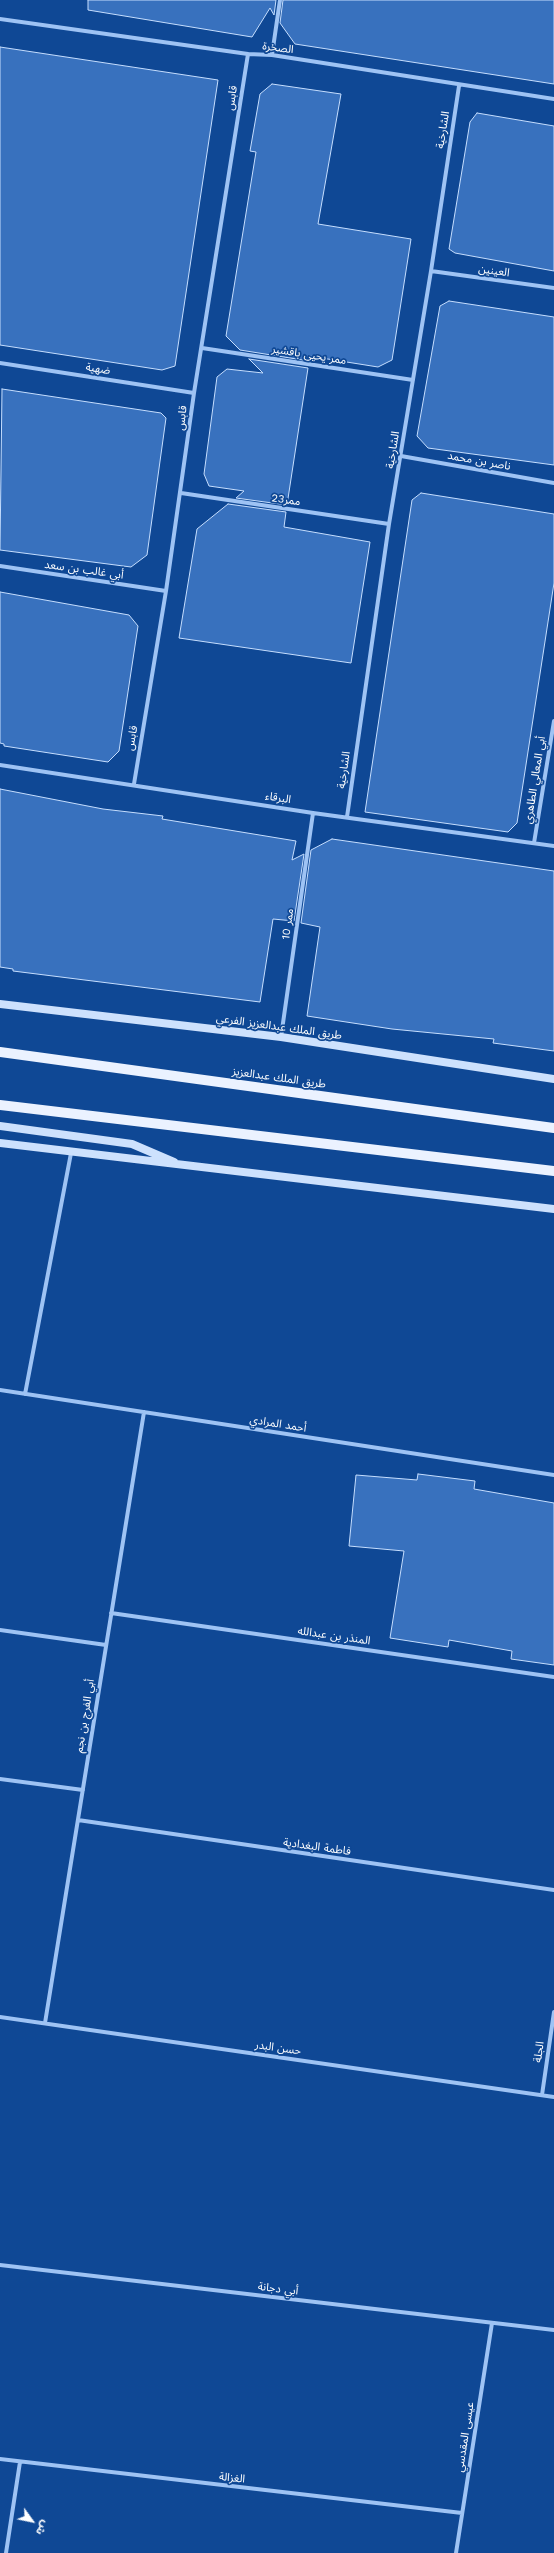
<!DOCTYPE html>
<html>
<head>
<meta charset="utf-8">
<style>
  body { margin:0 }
  #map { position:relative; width:554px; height:2553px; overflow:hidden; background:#0f4895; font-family:"Work Sans","Noto Sans Arabic",sans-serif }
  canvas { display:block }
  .north { position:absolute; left:12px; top:2501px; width:40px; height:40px; -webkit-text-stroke:3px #0f4895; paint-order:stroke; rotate:123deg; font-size:11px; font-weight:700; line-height:16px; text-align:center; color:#fff }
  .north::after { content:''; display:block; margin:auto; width:14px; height:18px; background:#fff; clip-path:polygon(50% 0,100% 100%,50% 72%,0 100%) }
</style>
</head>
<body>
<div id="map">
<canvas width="554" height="2553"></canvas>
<div class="north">ش</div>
</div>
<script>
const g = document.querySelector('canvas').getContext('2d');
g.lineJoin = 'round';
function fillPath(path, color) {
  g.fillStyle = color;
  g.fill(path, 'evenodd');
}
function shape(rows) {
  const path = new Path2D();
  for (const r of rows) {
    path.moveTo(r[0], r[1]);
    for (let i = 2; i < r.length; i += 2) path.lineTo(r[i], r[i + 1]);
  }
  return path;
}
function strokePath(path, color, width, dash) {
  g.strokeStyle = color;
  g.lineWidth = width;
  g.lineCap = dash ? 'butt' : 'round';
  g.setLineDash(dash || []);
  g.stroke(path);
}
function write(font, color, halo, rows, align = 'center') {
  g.font = font + ' "Work Sans","Noto Sans Arabic",sans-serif';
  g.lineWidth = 3.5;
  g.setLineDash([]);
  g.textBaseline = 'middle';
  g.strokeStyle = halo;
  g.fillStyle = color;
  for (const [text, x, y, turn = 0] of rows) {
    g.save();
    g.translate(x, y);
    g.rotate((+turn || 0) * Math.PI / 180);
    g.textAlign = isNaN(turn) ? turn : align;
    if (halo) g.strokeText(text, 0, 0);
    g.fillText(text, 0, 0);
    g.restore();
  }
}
const building = shape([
  [88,0,276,0,274,15,270,8,252,37,88,10,88,0],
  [283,0,554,0,554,84,295,44,280,23,283,0],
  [0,47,218,80,175,366,162,370,0,345,0,47],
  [272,84,341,94,318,224,411,239,392,360,378,367,309,356,309,361,240,350,226,336,256,152,250,151,260,94,272,84],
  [477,113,554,126,554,271,455,253,449,249,470,122,477,113],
  [449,301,554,317,554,465,428,448,417,436,440,306,449,301],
  [249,359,308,368,287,505,236,498,244,491,209,486,204,474,217,377,227,369,263,373,249,359],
  [2,389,161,413,166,418,147,555,131,567,0,550,2,389],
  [421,493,554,514,554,583,517,823,508,832,365,812,412,500,421,493],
  [228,504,286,512,284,527,370,542,351,663,179,638,197,529,228,504],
  [0,592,129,615,138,626,119,751,108,762,4,746,4,744,0,743,0,592],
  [0,789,103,809,163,816,162,819,296,841,292,860,304,854,294,921,273,919,260,1002,13,971,13,969,0,967,0,789],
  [332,839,554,871,554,1051,493,1043,494,1039,392,1029,307,1016,320,927,301,923,311,850,332,839],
  [418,1474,475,1481,474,1489,554,1503,554,1665,511,1659,512,1651,449,1640,448,1647,390,1638,404,1551,349,1546,356,1475,417,1480,418,1474]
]);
fillPath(building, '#3871be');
strokePath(building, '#c6defe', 1);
strokePath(shape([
  [0,19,248,54,272,55,554,99],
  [272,55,280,0],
  [431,271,554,288],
  [202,348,413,380],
  [0,363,194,393],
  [401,456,554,483],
  [181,493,389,524],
  [0,566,166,591],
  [0,765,313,813,554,846],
  [134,784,166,591,194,393,248,54],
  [347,817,389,524,431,271,459,86],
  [534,843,554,721],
  [281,1037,313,813],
  [0,1390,554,1475],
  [25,1394,71,1153],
  [111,1613,554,1677],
  [0,1630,106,1645],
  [0,1779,83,1790],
  [78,1820,554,1890],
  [0,2017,554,2097],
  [45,2023,144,1412],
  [542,2095,554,2012],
  [0,2265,554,2330],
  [0,2459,462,2513],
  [6,2553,20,2462],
  [456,2553,492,2323]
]), '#9ec3f4', 4);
strokePath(shape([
  [0,1004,281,1037,554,1079],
  [0,1126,132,1144,174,1162],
  [0,1143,554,1209]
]), '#cde1fd', 8);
strokePath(shape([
  [0,1052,554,1128],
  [0,1105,554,1171]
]), '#ebf2ff', 10);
write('11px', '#fff', '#0f4895', [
  ["الصخرة",278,48,7],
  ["قابس",232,98,-81],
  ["الشارخية",443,130,-81],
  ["العينين",494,271,8],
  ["ممر يحيى باقشير",309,355,9],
  ["ضهية",98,369,9],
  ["قابس",182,418,-83],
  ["الشارخية",393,450,-81],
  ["ناصر بن محمد",479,461,10],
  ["ممر23",286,500,8],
  ["أبي غالب بن سعد",84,570,8],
  ["قابس",132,738,-80],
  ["الشارخية",344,770,-82],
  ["أبي المعالي الطاهري",535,780,-81],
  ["البرقاء",278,798,9],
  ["ممر 10",288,924,-82],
  ["طريق الملك عبدالعزيز الفرعي",279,1027,8],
  ["طريق الملك عبدالعزيز",279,1078,8],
  ["أحمد المرادي",278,1424,9],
  ["المنذر بن عبدالله",334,1636,8],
  ["أبي الفرج بن نجم",85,1716,-81],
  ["فاطمة البغدادية",317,1847,8],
  ["حسن البدر",278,2048,8],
  ["الجلة",539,2052,-82],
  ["أبي دجانة",278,2289,7],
  ["عيسى المقدسي",465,2437,-81],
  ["الغزالة",232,2478,6]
]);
</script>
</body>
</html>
